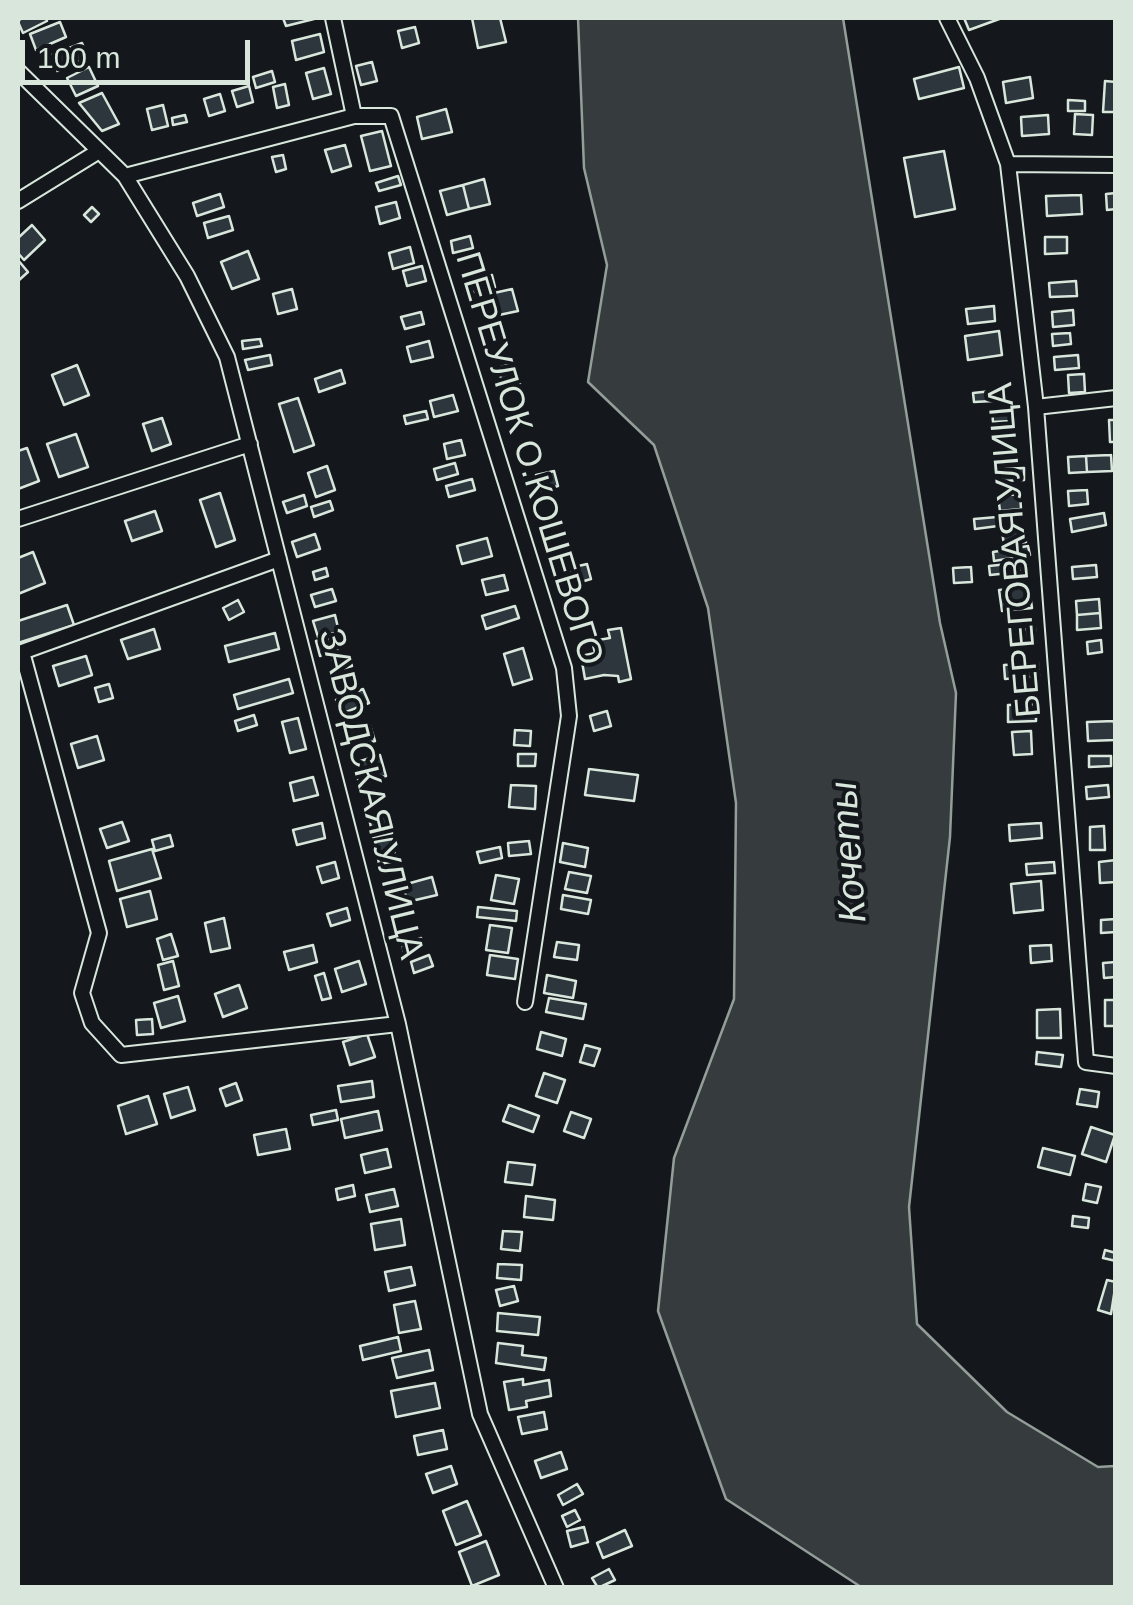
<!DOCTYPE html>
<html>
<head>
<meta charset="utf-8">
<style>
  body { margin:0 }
  #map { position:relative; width:1133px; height:1605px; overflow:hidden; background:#14181c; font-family:Arial,sans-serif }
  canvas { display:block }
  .frame { position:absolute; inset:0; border:20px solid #d8e6dc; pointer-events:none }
  .scale { position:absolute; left:20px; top:40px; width:230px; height:45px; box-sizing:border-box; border:5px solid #d8e6dc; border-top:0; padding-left:12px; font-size:30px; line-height:35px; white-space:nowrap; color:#d8e6dc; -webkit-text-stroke:8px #14181c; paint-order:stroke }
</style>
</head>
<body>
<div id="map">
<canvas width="1133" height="1605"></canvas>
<div class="frame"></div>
<div class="scale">100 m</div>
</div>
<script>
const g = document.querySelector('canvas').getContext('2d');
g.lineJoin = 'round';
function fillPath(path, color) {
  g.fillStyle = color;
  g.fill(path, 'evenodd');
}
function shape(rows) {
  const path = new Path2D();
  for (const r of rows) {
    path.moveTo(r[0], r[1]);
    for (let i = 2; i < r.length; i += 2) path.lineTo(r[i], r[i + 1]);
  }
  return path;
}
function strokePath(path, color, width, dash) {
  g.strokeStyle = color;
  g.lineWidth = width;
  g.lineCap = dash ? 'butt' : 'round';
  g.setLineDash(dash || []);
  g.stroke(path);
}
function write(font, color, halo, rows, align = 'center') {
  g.font = font + ' Arial,sans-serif';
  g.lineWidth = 8;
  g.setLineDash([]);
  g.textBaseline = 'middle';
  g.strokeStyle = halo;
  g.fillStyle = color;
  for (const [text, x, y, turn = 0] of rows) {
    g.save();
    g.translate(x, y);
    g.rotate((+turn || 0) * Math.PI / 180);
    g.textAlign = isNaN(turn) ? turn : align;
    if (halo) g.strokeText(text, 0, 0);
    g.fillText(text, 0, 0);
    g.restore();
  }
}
const water = shape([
  [578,18,843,18,940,623,956,693,950,837,909,1207,917,1324,1007,1412,1098,1467,1115,1466,1115,1587,861,1587,726,1499,658,1311,674,1158,734,999,736,803,708,608,654,445,588,382,607,265,584,168,578,18]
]);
fillPath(water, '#363b3e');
strokePath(water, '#939e99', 2.5);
const building = shape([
  [46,18,47,21,23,33,18,22,21,18,46,18],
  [283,18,313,18,314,19,286,26,283,18],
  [472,18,500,18,506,42,478,48,472,18],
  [964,18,1002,18,969,30,964,18],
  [60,22,66,37,36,50,30,34,60,22],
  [415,27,419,43,402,48,398,31,415,27],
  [320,34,324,52,296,60,292,41,320,34],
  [82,43,88,58,57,71,51,55,82,43],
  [372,62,377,81,361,85,356,66,372,62],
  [89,67,98,86,76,96,67,78,89,67],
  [959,67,964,88,919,99,914,79,959,67],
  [324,68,331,94,313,99,306,73,324,68],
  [272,71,275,82,256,88,253,77,272,71],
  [1030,77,1033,98,1006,103,1003,82,1030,77],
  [1105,81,1116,82,1116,112,1103,112,1105,81],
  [285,84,289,105,277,108,273,87,285,84],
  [249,86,253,102,237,107,232,91,249,86],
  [102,93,119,124,102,131,79,103,102,93],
  [220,94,225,111,209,116,204,99,220,94],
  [1068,100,1085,101,1085,111,1068,111,1068,100],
  [163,105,168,126,152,130,147,109,163,105],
  [446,109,452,132,422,139,417,117,446,109],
  [1075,114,1093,115,1092,135,1074,134,1075,114],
  [185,115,187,122,173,125,172,118,185,115],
  [1048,115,1049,134,1022,136,1021,117,1048,115],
  [382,131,391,166,370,171,361,136,382,131],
  [345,145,351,166,332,172,325,150,345,145],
  [944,151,955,209,915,217,904,158,944,151],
  [283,155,286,169,276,172,272,157,283,155],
  [398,176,401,185,379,191,376,183,398,176],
  [484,179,490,204,469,209,463,185,484,179],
  [463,185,469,209,447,215,440,191,463,185],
  [1116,193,1116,209,1107,210,1106,194,1116,193],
  [220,194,224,207,197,216,193,203,220,194],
  [1081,195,1082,214,1047,216,1046,196,1081,195],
  [396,202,400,218,380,224,376,207,396,202],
  [92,207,99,214,91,222,84,215,92,207],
  [229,216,233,230,208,238,204,223,229,216],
  [32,225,45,240,24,260,18,253,18,238,32,225],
  [470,236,473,248,453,253,451,241,470,236],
  [1045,237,1067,237,1067,253,1045,254,1045,237],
  [410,247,414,263,393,269,389,253,410,247],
  [248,251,259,279,232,289,221,262,248,251],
  [18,260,28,272,18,281,18,260],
  [422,266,426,281,407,286,403,271,422,266],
  [492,275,495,287,465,294,463,283,492,275],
  [1076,281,1077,296,1050,297,1049,283,1076,281],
  [292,289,297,309,278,314,273,294,292,289],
  [512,289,518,311,499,315,494,293,512,289],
  [994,306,995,321,968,324,966,309,994,306],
  [1073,310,1074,325,1053,327,1052,312,1073,310],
  [421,312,424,324,405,329,401,317,421,312],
  [999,331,1002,355,968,360,965,336,999,331],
  [1070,333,1071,344,1053,346,1052,334,1070,333],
  [260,339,262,346,243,349,242,341,260,339],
  [429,341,433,357,411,362,407,347,429,341],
  [270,355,272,365,248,370,245,360,270,355],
  [1078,355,1079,368,1055,370,1054,357,1078,355],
  [514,363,520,383,504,388,498,368,514,363],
  [77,365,89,395,64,405,52,375,77,365],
  [341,370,345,383,319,392,315,379,341,370],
  [1084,374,1085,392,1069,393,1068,375,1084,374],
  [992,391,993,401,974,402,973,393,992,391],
  [453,395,458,411,434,417,430,401,453,395],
  [298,398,314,445,294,452,279,404,298,398],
  [1010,408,1011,421,993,422,992,410,1010,408],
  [426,411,428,419,406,424,404,416,426,411],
  [162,418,171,444,152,451,143,424,162,418],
  [1109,420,1116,420,1116,442,1110,442,1109,420],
  [76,434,88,467,59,477,47,444,76,434],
  [461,440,465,455,447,459,444,444,461,440],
  [27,448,39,481,18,489,18,451,27,448],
  [1111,455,1112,471,1087,472,1086,456,1111,455],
  [1086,456,1087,472,1069,473,1068,457,1086,456],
  [455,463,458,474,437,480,434,469,455,463],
  [327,466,335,490,316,497,308,473,327,466],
  [1024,468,1024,480,1002,481,1001,469,1024,468],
  [554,471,558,486,540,491,536,475,554,471],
  [472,479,475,490,449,497,446,486,472,479],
  [1087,490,1088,504,1069,506,1068,491,1087,490],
  [220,493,235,540,216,547,200,500,220,493],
  [1020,494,1021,509,1000,511,998,496,1020,494],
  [304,495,307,506,287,513,283,502,304,495],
  [330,501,333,510,314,517,311,507,330,501],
  [155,511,162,531,132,541,125,521,155,511],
  [1104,513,1106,525,1072,532,1070,519,1104,513],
  [997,517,998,526,975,529,974,519,997,517],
  [1024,528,1026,542,1004,545,1002,531,1024,528],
  [315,534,320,549,297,557,292,542,315,534],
  [487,538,492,556,462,564,457,546,487,538],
  [1028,546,1030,555,994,561,993,552,1028,546],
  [33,552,45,583,18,594,18,558,33,552],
  [1027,562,1028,571,990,575,989,566,1027,562],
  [587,564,591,579,574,584,570,568,587,564],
  [1096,565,1097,577,1073,579,1072,567,1096,565],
  [971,567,972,582,954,583,953,568,971,567],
  [326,568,328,576,315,580,313,572,326,568],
  [504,575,508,590,486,595,482,580,504,575],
  [1029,587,1032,608,1002,611,999,590,1029,587],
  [332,589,336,601,315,607,311,595,332,589],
  [1099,599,1100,613,1077,615,1076,601,1099,599],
  [238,600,244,612,229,620,223,608,238,600],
  [67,605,74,625,18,643,18,621,67,605],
  [515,606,519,618,486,629,482,616,515,606],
  [1100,613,1101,628,1077,630,1077,615,1100,613],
  [335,615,339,632,318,637,313,621,335,615],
  [621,628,631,679,619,682,618,676,604,675,585,679,581,656,595,653,592,641,610,638,608,630,621,628],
  [1035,628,1036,643,1014,646,1013,631,1035,628],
  [154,629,160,649,128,659,121,640,154,629],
  [275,633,279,649,229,662,225,646,275,633],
  [334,637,338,652,320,656,316,641,334,637],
  [1101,640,1102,652,1088,654,1087,642,1101,640],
  [523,648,532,679,513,685,504,654,523,648],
  [86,656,92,675,59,686,53,666,86,656],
  [349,656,352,666,334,671,332,661,349,656],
  [1038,663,1039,676,1005,679,1004,665,1038,663],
  [289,679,293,693,238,709,234,695,289,679],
  [109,684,113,698,99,702,95,688,109,684],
  [363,689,369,703,341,714,336,700,363,689],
  [1036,704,1036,721,1008,722,1008,705,1036,704],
  [607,711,611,726,594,731,590,716,607,711],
  [254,715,257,725,238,731,235,721,254,715],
  [298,718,306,749,290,753,282,722,298,718],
  [1114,721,1115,740,1088,741,1087,722,1114,721],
  [370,725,375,741,352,748,347,732,370,725],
  [515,730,531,731,530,746,514,745,515,730],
  [1031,731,1032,754,1014,755,1012,732,1031,731],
  [97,736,104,760,78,768,71,744,97,736],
  [518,754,536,754,535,766,518,766,518,754],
  [380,755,386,776,359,783,354,763,380,755],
  [1089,756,1111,756,1111,766,1089,767,1089,756],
  [589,769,638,775,634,801,585,795,589,769],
  [313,777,318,795,294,801,290,783,313,777],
  [511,785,536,786,535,809,509,807,511,785],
  [1108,785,1109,797,1087,799,1086,787,1108,785],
  [388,814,392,833,373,837,369,818,388,814],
  [122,822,129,841,107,848,100,829,122,822],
  [322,823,325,838,297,845,293,830,322,823],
  [1041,823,1042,838,1010,841,1009,825,1041,823],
  [1104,826,1105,850,1090,850,1090,827,1104,826],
  [170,835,173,846,155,851,152,840,170,835],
  [392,839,396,861,379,864,375,842,392,839],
  [529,841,531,854,509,856,508,843,529,841],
  [563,843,588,848,585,867,560,862,563,843],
  [500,847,502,858,480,863,477,852,500,847],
  [152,849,161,878,117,891,109,861,152,849],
  [1116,860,1116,882,1100,883,1099,862,1116,860],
  [335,862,339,878,322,883,317,867,335,862],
  [1054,862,1055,873,1027,875,1026,864,1054,862],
  [569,872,591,876,587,893,565,889,569,872],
  [496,875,519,879,514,904,491,900,496,875],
  [432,877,437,895,407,902,403,885,432,877],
  [1041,881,1043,910,1014,913,1011,884,1041,881],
  [150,891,157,919,127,927,120,899,150,891],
  [563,895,591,900,588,914,561,909,563,895],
  [478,907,517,911,516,921,477,917,478,907],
  [347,908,350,920,331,926,327,914,347,908],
  [224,918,230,948,211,952,205,923,224,918],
  [1116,919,1116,932,1101,933,1101,920,1116,919],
  [490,925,512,928,508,953,486,950,490,925],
  [171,934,178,956,163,960,157,939,171,934],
  [421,938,424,947,404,953,402,944,421,938],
  [557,942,579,945,577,960,554,957,557,942],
  [313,945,317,962,289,970,284,952,313,945],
  [1051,945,1052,961,1031,963,1030,946,1051,945],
  [429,955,433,966,414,973,411,962,429,955],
  [490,955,518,959,515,979,487,975,490,955],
  [173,961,179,986,164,990,158,965,173,961],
  [359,961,366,984,342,992,335,969,359,961],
  [1116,962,1116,977,1104,978,1103,963,1116,962],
  [324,973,331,998,322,1000,315,976,324,973],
  [547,975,576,981,573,998,544,993,547,975],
  [239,985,247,1008,223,1017,215,994,239,985],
  [178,996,185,1021,161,1028,154,1003,178,996],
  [549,998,586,1004,583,1019,546,1012,549,998],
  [1105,1000,1116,1000,1116,1026,1105,1026,1105,1000],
  [1060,1009,1061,1038,1037,1038,1037,1010,1060,1009],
  [152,1019,153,1034,137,1035,136,1020,152,1019],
  [541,1032,566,1039,562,1056,537,1049,541,1032],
  [367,1034,375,1057,350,1065,343,1042,367,1034],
  [585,1045,600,1049,594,1066,580,1062,585,1045],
  [1037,1052,1063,1055,1061,1067,1036,1064,1037,1052],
  [544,1073,565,1080,557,1103,536,1096,544,1073],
  [372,1081,374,1097,341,1102,338,1086,372,1081],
  [236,1083,242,1100,226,1106,220,1089,236,1083],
  [188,1087,195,1110,171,1118,164,1094,188,1087],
  [1080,1089,1099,1092,1097,1107,1077,1104,1080,1089],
  [148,1096,157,1124,126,1134,118,1106,148,1096],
  [509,1105,539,1116,533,1132,503,1121,509,1105],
  [336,1110,338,1120,313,1125,311,1115,336,1110],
  [378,1111,382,1130,345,1138,341,1119,378,1111],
  [571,1112,591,1119,584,1138,564,1131,571,1112],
  [1091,1127,1115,1135,1106,1162,1082,1154,1091,1127],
  [286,1129,290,1149,258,1155,254,1135,286,1129],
  [1043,1148,1075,1156,1070,1175,1038,1167,1043,1148],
  [387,1149,391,1167,365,1173,361,1155,387,1149],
  [508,1162,535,1165,532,1185,505,1182,508,1162],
  [1086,1184,1101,1187,1097,1203,1083,1200,1086,1184],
  [353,1185,355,1196,338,1200,336,1189,353,1185],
  [394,1189,398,1206,370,1212,366,1195,394,1189],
  [526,1196,555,1200,553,1220,524,1217,526,1196],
  [1073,1216,1089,1218,1088,1228,1072,1226,1073,1216],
  [401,1219,405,1245,375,1250,371,1224,401,1219],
  [503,1231,522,1232,520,1251,501,1249,503,1231],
  [1105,1250,1116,1253,1116,1261,1103,1258,1105,1250],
  [498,1264,522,1265,521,1280,497,1278,498,1264],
  [411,1267,415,1285,389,1291,385,1272,411,1267],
  [1107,1280,1116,1282,1111,1314,1098,1310,1107,1280],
  [514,1286,518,1301,500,1306,496,1290,514,1286],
  [415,1301,421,1329,399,1333,394,1305,415,1301],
  [498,1313,540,1317,538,1335,497,1331,498,1313],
  [398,1337,401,1351,363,1360,360,1346,398,1337],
  [498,1343,523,1346,522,1355,546,1358,544,1370,496,1363,498,1343],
  [429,1350,433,1370,397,1378,392,1358,429,1350],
  [523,1379,523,1385,549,1380,551,1396,526,1401,527,1407,509,1410,504,1382,523,1379],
  [435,1383,440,1408,396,1417,391,1391,435,1383],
  [544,1412,547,1429,522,1434,518,1417,544,1412],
  [443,1430,447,1449,418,1455,414,1436,443,1430],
  [561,1452,567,1469,541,1478,535,1461,561,1452],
  [451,1466,457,1484,433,1493,426,1474,451,1466],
  [577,1484,583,1494,563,1505,558,1495,577,1484],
  [467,1501,481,1535,456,1545,443,1511,467,1501],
  [575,1510,580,1520,567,1527,562,1516,575,1510],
  [584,1527,588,1542,571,1547,567,1531,584,1527],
  [625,1530,632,1546,603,1558,597,1543,625,1530],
  [486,1541,499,1575,472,1586,459,1552,486,1541],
  [609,1569,615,1580,598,1588,592,1578,609,1569]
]);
fillPath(building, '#2c363c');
strokePath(building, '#d8e6dc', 2.5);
const minor = shape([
  [333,18,354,116],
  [947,18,977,78,1008,164,1036,407,1086,1062,1116,1066],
  [18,71,125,176,187,276,227,357,398,1024,480,1414,556,1588],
  [1008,164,1116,165],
  [125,176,354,116,391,116,564,668,569,716,525,1002],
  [18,201,99,151],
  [1036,407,1116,398],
  [18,519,250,444],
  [279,559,22,652,99,933,82,993,92,1023,121,1055,398,1024]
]);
strokePath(minor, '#d8e6dc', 18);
strokePath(minor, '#14181c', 14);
write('35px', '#d8e6dc', '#14181c', [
  ["ПЕРЕУЛОК О.КОШЕВОГО",528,459,73],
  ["БЕРЕГОВАЯ УЛИЦА",1016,550,-95],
  ["ЗАВОДСКАЯ УЛИЦА",370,794,76]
]);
write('italic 38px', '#d8e6dc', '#14181c', [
  ["Кочеты",850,852,-94]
]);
</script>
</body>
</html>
